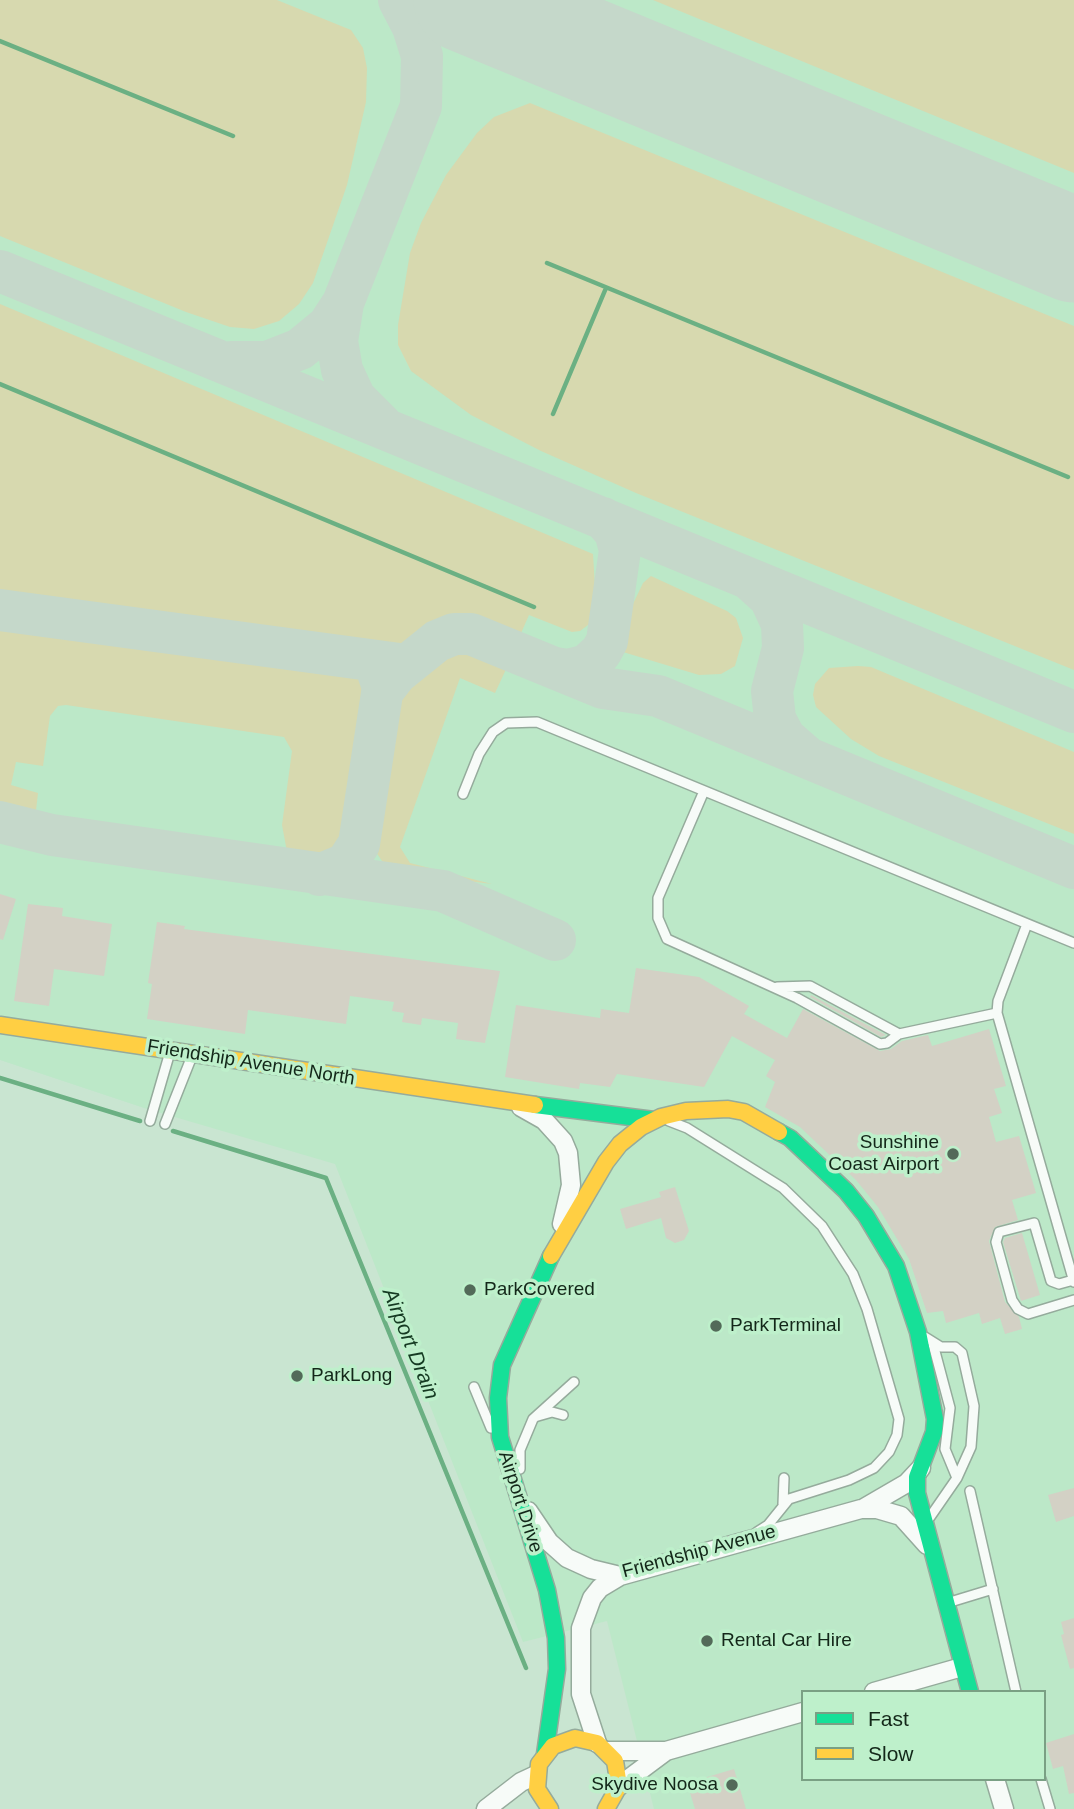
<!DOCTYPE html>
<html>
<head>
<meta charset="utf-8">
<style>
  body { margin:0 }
  #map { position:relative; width:1074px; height:1809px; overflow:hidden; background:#c9e5d1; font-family:Helvetica,sans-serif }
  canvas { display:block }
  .legend { position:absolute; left:801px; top:1690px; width:245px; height:91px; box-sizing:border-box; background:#bef0cb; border:2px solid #7aa084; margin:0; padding:9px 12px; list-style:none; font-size:21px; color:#132719 }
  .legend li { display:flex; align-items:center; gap:14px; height:35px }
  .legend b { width:35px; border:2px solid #7aa084 }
</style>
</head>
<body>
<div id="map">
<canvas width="1074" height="1809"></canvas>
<ul class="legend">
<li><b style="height:9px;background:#16e098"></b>Fast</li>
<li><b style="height:9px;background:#ffcf43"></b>Slow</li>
</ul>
</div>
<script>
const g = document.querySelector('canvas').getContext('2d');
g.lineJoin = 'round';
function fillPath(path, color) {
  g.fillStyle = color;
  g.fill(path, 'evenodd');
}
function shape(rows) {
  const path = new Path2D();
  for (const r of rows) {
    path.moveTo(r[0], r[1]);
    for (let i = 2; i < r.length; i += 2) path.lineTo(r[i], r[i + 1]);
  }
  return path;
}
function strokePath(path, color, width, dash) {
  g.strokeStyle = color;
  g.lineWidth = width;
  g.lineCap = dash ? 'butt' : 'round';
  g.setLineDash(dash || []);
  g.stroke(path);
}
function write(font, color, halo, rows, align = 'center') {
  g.font = font + ' Helvetica,sans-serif';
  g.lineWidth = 7;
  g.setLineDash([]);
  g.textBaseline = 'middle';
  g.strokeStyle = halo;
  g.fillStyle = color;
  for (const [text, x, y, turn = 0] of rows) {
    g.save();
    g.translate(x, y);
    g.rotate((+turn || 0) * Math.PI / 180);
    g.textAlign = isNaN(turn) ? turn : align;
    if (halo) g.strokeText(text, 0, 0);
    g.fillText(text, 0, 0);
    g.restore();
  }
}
fillPath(shape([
  [0,0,1074,0,1074,1809,654,1809,607,1621,523,1642,335,1164,144,1108,0,1060],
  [803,1692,1044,1692,1044,1779,803,1779]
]), '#bce8c8');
fillPath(shape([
  [0,0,277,0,351,30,363,48,367,68,366,102,347,185,313,283,299,304,279,321,254,329,230,327,186,312,0,236],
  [653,0,1074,0,1074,173],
  [530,103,1074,326,1074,670,636,493,541,451,471,415,411,371,398,345,398,325,410,253,421,223,446,175,477,133,494,117],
  [0,304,593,554,596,603,592,622,580,631,572,632,529,615,518,640,486,626,456,620,429,630,400,653,0,600],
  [651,576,727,611,736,618,743,638,735,666,721,674,699,675,623,652,632,606,643,583],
  [0,620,346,666,357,672,368,687,347,837,342,849,320,862,288,857,282,825,292,751,284,737,66,705,58,706,50,716,43,766,16,762,11,785,38,793,35,819,0,808],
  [457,650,469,651,508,665,495,693,460,678,400,847,410,863,492,884,394,872,386,867,374,849,395,697,399,690,433,662],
  [858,666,871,667,1074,752,1074,834,879,756,851,739,816,707,813,695,815,684,829,668]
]), '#d7d9af');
strokePath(shape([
  [0,41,233,136],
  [547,263,1068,477],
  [0,384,534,607],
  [553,414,606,288],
  [0,1078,140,1121],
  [173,1131,326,1178,526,1668]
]), '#6bb083', 4.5);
strokePath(shape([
  [0,271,1074,712],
  [343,303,337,341,342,370,355,398,382,425],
  [231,362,267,362,300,349,328,326,343,303,421,106,422,56,413,27,399,0],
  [749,579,770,598,782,624,783,648,772,691,775,719,785,738,807,757],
  [0,610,407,665],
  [555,668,568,670,587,665,601,652,607,641,620,550,615,532,603,518],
  [382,692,396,674,437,641,454,634,471,634,603,688,658,696,1074,868],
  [0,822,52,835,443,891,555,940],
  [319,875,346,864,359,844,383,687,376,667]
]), '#c5d8ca', 42);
strokePath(shape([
  [466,0,1074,250]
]), '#c5d8ca', 105);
fillPath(shape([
  [0,894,16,899,3,940,0,939],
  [28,904,63,908,62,916,112,924,104,976,54,969,49,1006,14,1001],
  [157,922,185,926,184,929,500,971,485,1043,456,1039,458,1023,422,1018,421,1025,402,1022,404,1013,392,1011,394,1002,350,996,346,1024,248,1010,245,1034,147,1019,152,984,148,983],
  [636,968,699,977,749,1006,744,1014,787,1038,803,1009,880,1051,891,1049,902,1041,928,1035,932,1046,989,1029,1006,1086,994,1089,1002,1113,989,1117,996,1142,1019,1136,1036,1193,1012,1200,1018,1220,995,1227,989,1241,1005,1302,1019,1317,1022,1329,1005,1334,1000,1318,982,1324,979,1313,946,1323,943,1311,927,1313,909,1259,878,1207,856,1180,800,1127,765,1107,775,1082,766,1076,775,1060,732,1036,704,1087,617,1074,610,1087,580,1083,579,1089,505,1077,516,1005,600,1018,601,1009,629,1013],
  [811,995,886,1035,881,1037,810,997],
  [675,1187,689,1231,684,1240,675,1243,666,1238,661,1218,626,1229,620,1209,661,1197,659,1192],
  [1022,1233,1040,1295,1021,1301,1003,1242,1005,1238],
  [1074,1488,1074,1516,1056,1522,1048,1495],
  [1074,1618,1074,1668,1070,1669,1061,1635,1064,1634,1061,1622],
  [1074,1734,1074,1793,1069,1794,1063,1766,1053,1769,1046,1743],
  [734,1769,746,1809,695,1809,687,1783]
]), '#d3d1c5');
const lane = shape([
  [704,791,658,898,658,918,667,939,797,998,880,1044,887,1043,899,1034,997,1013],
  [463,794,479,754,493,732,506,723,537,722,1074,943],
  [1027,924,998,1001,997,1013,1074,1282],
  [777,987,810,986,899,1034],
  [150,1121,170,1052],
  [669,1121,687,1128,783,1188,822,1226,853,1274,867,1309,899,1419,897,1435,889,1452,874,1468,849,1480,789,1499,768,1525,757,1532],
  [165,1124,192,1056],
  [1073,1280,1059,1284,1051,1281,1034,1223,999,1232,996,1242,1012,1300,1018,1309,1028,1314,1074,1300],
  [925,1337,941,1347,955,1347,962,1353,974,1406,971,1447,957,1478,930,1517],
  [933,1344,950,1408,945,1449,957,1478],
  [474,1387,491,1428],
  [538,1416,552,1412,563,1415],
  [520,1469,520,1450,533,1419,574,1382],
  [970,1491,1016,1692],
  [783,1504,784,1478],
  [947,1603,993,1589],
  [1041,1779,1050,1809]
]);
const street = shape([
  [521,1107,544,1120,563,1141,568,1153,571,1185,562,1224],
  [864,1508,907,1483,921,1468],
  [528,1511,549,1542,567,1558,591,1569,620,1576,861,1509,877,1509,901,1516,927,1545],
  [874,1692,962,1667],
  [597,1743,581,1694,581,1628,592,1598,600,1588,620,1576],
  [608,1751,666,1751,803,1712],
  [995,1779,1004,1809],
  [619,1786,666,1751],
  [486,1809,521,1782,536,1775]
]);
const fast = shape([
  [535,1105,654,1120],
  [779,1132,790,1138,846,1191,866,1216,896,1266,918,1332,935,1419,934,1432,917,1477,917,1493,970,1692],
  [545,1754,557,1669,556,1638,547,1590,500,1437,498,1398,502,1365,551,1256]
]);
const slow = shape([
  [0,1025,535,1105],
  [551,1256,606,1162,620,1144,641,1127,661,1117,686,1111,728,1109,744,1112,779,1132],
  [550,1809,537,1789,539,1764,553,1746,575,1738,597,1743,615,1761,619,1786,606,1809]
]);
strokePath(lane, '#95ab9c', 12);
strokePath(street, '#95ab9c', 21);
strokePath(fast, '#95ab9c', 19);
strokePath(slow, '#95ab9c', 19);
strokePath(lane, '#f7fbf8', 9);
strokePath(street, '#f7fbf8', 18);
strokePath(fast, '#16e098', 16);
strokePath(slow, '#ffcf43', 16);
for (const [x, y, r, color] of [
  [953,1154,7,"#536a59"],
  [470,1290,7,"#536a59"],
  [716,1326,7,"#536a59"],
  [297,1376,7,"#536a59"],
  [707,1641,7,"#536a59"],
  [732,1785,7,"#536a59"]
]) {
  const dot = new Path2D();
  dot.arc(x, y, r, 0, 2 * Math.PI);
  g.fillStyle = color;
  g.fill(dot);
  strokePath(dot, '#bef0cb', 2.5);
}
write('19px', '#132719', '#bef0cb', [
  ["Friendship Avenue North",251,1063,9],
  ["Airport Drive",520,1502,72],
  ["Friendship Avenue",699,1552,-15]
]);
write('19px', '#132719', '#bef0cb', [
  ["Sunshine",939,1143,"right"],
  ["Coast Airport",939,1165,"right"],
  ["ParkCovered",484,1290],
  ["ParkTerminal",730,1326],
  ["ParkLong",311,1376],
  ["Rental Car Hire",721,1641],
  ["Skydive Noosa",718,1785,"right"]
], 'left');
write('italic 21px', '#153a22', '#bef0cb', [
  ["Airport Drain",410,1344,68]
]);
</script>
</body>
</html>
